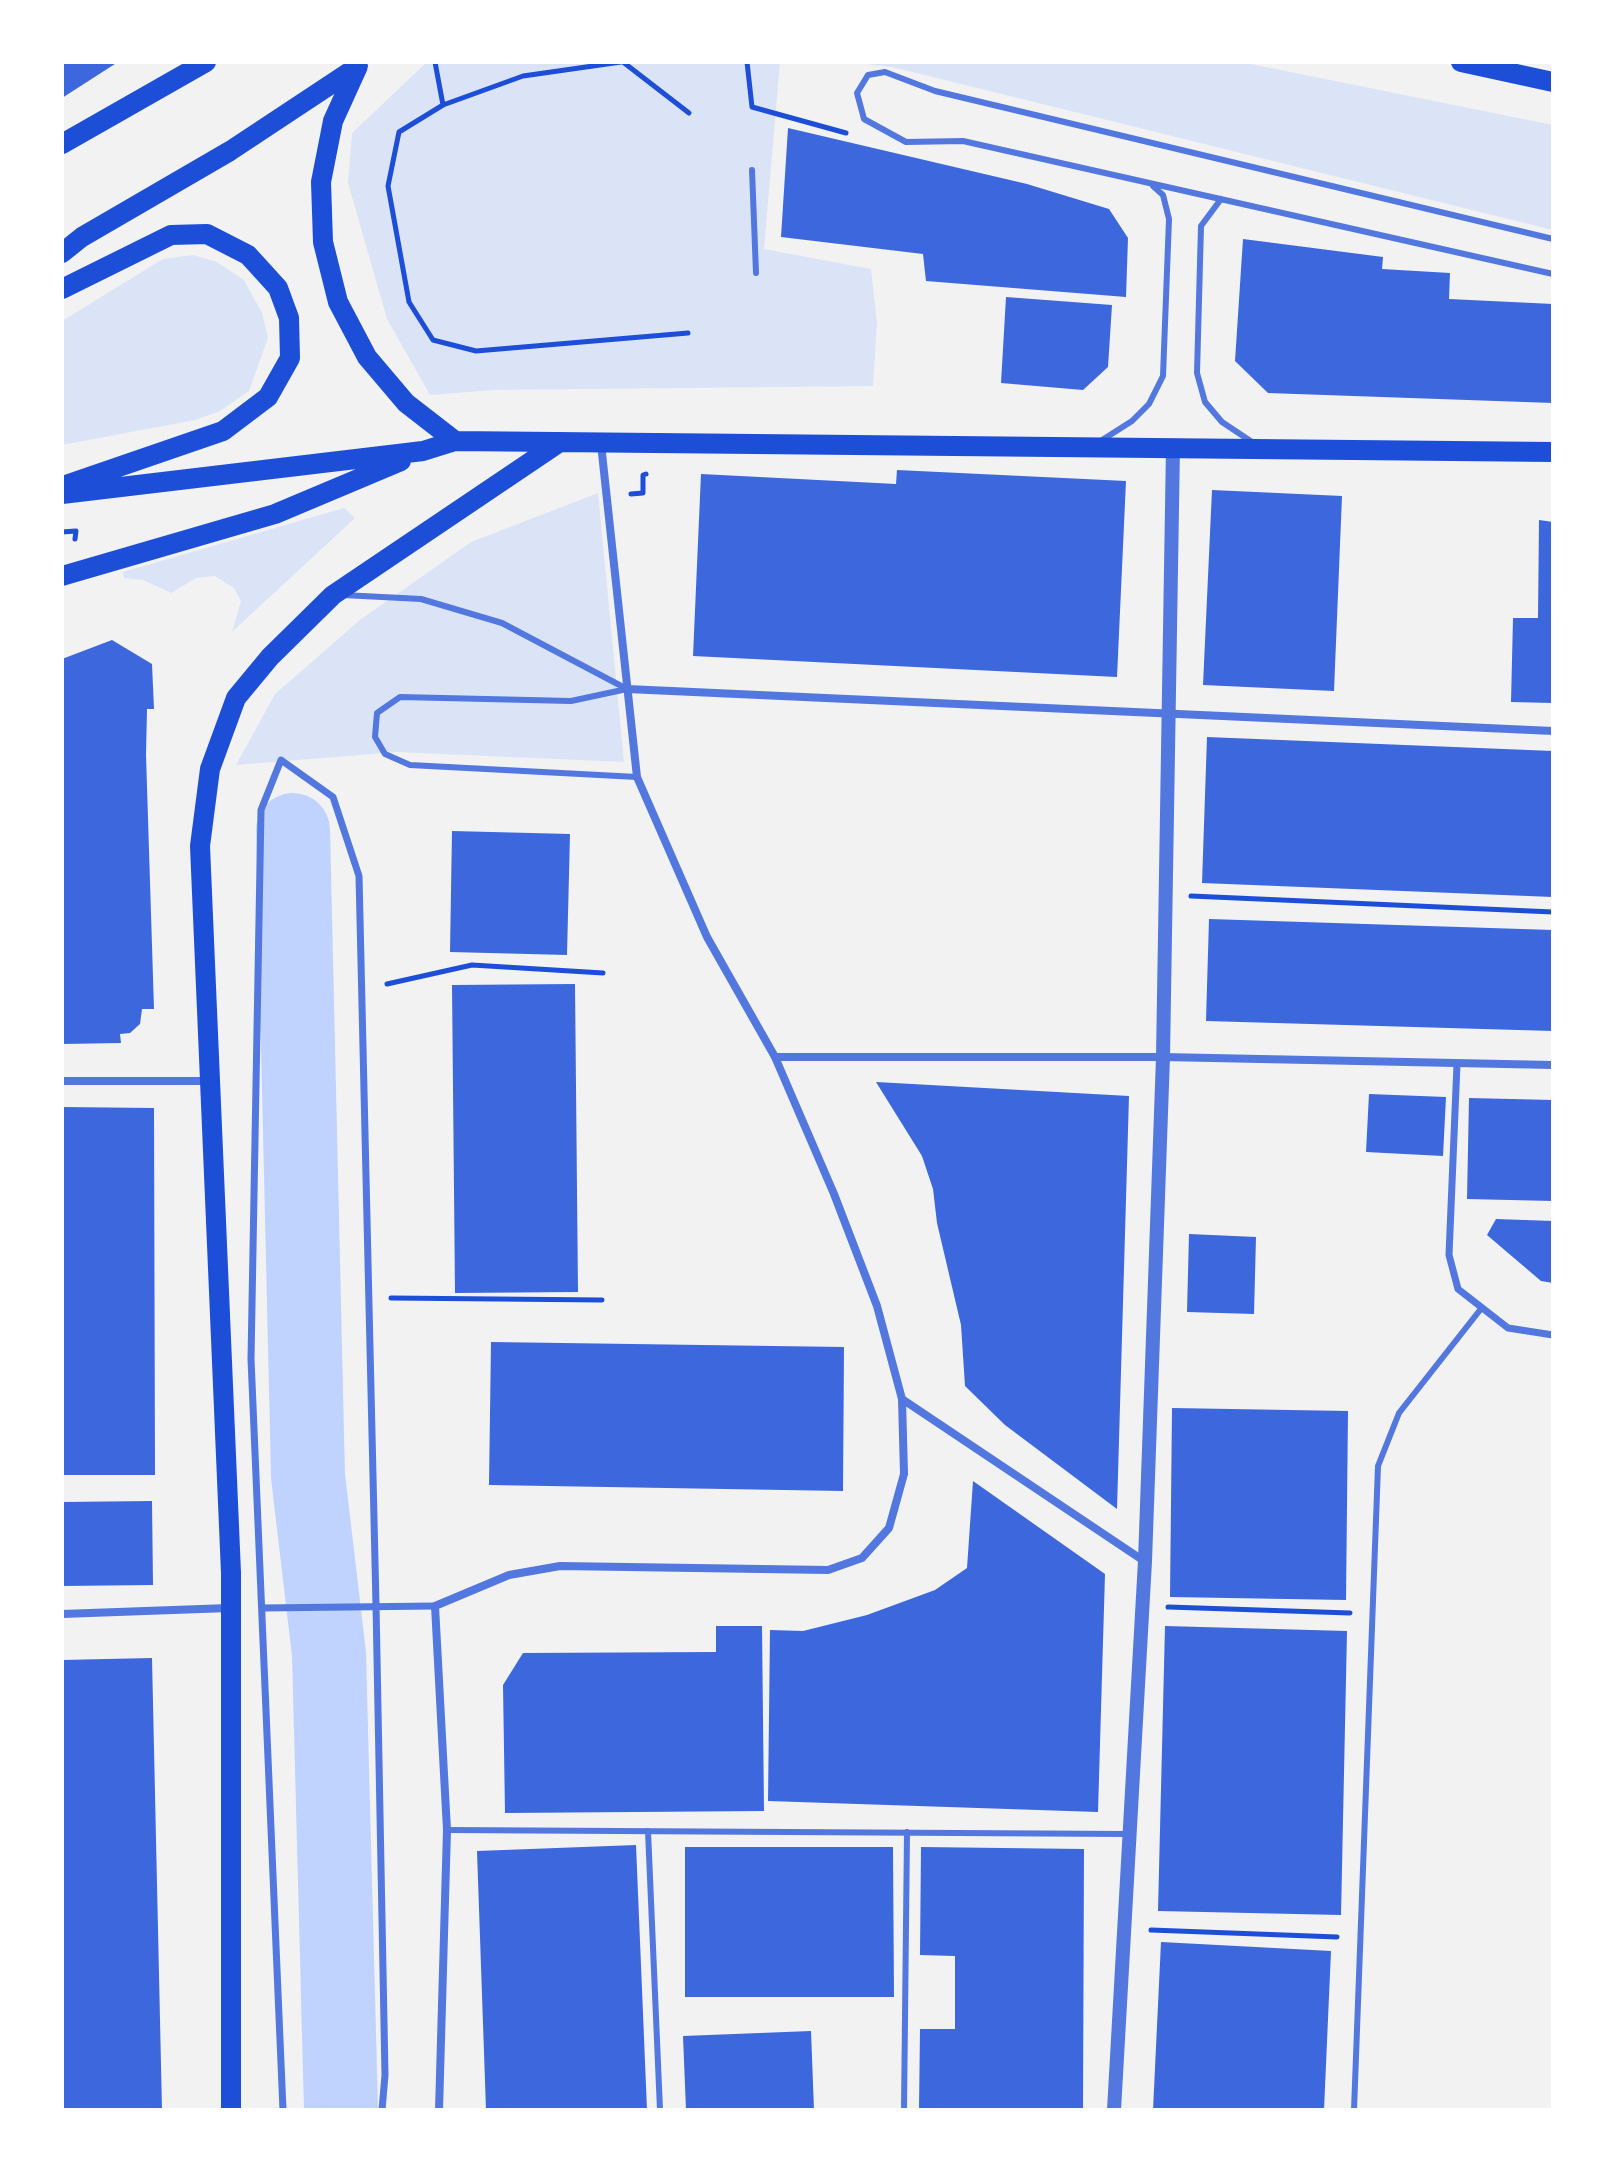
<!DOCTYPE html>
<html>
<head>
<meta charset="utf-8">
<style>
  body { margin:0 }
  #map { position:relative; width:1615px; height:2172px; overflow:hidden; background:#f2f2f2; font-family:Jost,sans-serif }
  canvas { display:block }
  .frame { position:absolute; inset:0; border:64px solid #fff; pointer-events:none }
</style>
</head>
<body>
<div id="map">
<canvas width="1615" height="2172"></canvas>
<div class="frame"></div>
</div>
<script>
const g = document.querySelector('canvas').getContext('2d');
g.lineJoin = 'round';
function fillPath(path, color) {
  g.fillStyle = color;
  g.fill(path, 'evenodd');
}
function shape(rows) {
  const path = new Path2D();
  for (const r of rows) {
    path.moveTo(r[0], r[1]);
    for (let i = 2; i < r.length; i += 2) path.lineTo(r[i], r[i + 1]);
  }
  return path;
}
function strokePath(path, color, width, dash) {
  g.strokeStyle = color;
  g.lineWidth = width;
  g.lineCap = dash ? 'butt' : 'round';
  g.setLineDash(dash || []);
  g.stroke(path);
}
fillPath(shape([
  [427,62,780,62,764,249,871,269,877,322,873,386,495,390,430,395,387,319,348,183,352,133],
  [847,62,1241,62,1553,125,1553,230,892,67],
  [193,255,217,262,244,280,262,313,268,338,249,391,220,411,195,420,62,445,62,321,163,259],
  [598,493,624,762,397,752,236,765,275,694,360,620,471,542],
  [344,508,355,518,232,632,241,601,234,588,215,576,196,578,171,593,143,580,124,578,123,572]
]), '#dbe4f7');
strokePath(shape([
  [293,830,308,1476,329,1654,341,2110]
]), '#bfd3fe', 74);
fillPath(shape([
  [62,62,118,62,62,98],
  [788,128,1027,184,1109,209,1128,238,1126,297,926,281,923,254,781,237],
  [1243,239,1383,257,1382,269,1450,273,1449,299,1553,304,1553,403,1268,393,1235,361],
  [1006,297,1112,305,1108,367,1083,390,1001,383],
  [897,470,1126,481,1117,677,693,656,701,474,896,484],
  [1212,490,1342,496,1334,691,1203,685],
  [1539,520,1553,522,1553,703,1511,702,1513,618,1538,618],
  [112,640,152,664,154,709,147,709,146,755,154,1009,142,1009,140,1024,130,1033,120,1034,121,1043,62,1044,62,659],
  [1207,737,1553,751,1553,897,1202,883],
  [452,831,570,834,567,955,450,952],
  [1209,919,1553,930,1553,1031,1206,1021],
  [575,984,578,1292,455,1293,452,985],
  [876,1082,1129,1096,1117,1509,1005,1425,965,1386,961,1325,937,1223,933,1189,922,1156],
  [1369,1094,1446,1097,1443,1156,1366,1152],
  [1469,1098,1553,1100,1553,1201,1467,1199],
  [62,1107,154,1108,155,1475,62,1475],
  [1496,1219,1553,1221,1553,1283,1541,1281,1487,1235],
  [1189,1234,1256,1237,1254,1314,1187,1312],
  [491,1342,844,1347,843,1491,489,1485],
  [1172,1408,1348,1411,1346,1600,1170,1597],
  [973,1481,1105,1574,1098,1812,768,1801,770,1630,803,1631,867,1615,935,1590,967,1568],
  [152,1501,153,1585,62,1586,62,1502],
  [716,1626,762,1626,764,1811,505,1813,503,1685,523,1653,716,1652],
  [1165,1626,1347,1631,1341,1915,1158,1911],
  [152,1658,162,2110,62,2110,62,1660],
  [636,1845,647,2110,486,2110,477,1851],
  [685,1847,893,1847,894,1997,685,1997],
  [921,1847,1084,1849,1083,2110,919,2110,920,2029,955,2029,955,1956,920,1955],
  [1161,1942,1331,1951,1324,2110,1153,2110],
  [811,2031,814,2110,686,2110,683,2036]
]), '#3d67dc');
strokePath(shape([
  [435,62,443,105,523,76,621,62],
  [623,62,689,113],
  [747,62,752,107,846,133],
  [443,105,399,132,388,186,409,302,433,340,476,351,688,333],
  [631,494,643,493,643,475,646,474],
  [62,532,76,531,75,539],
  [1191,896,1553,912],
  [387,984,472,965,603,973],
  [391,1298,602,1300],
  [1168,1607,1350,1613],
  [1151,1930,1337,1937]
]), '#1d4ed8', 5);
strokePath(shape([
  [752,170,756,273],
  [1221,199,1201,226,1197,373,1205,402,1222,422,1252,442],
  [1553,239,935,91,885,72,868,75,857,93,864,119,906,142,963,141,1553,274],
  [1099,442,1132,421,1149,404,1163,376,1169,219,1163,195,1153,186],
  [343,595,421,599,502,623,627,689],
  [627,689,571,701,400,697,377,713,375,737,385,754,410,765,637,777],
  [447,1830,1127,1834],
  [648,1831,660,2110],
  [904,2110,907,1832],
  [1354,2110,1378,1466,1399,1413,1480,1310]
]), '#5277de', 6);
strokePath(shape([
  [1457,1064,1449,1255,1458,1289,1508,1328,1553,1335],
  [262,1608,435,1606],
  [283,2110,251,1359,261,810,281,760,333,797,359,876,376,1605,385,2075,382,2110]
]), '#5277de', 7);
strokePath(shape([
  [627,689,1553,731],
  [775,1057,1163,1057,1553,1065],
  [62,1081,208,1081],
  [902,1399,1144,1561],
  [62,1614,229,1608],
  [439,2110,447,1830,435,1606,509,1575,560,1566,828,1570,862,1558,889,1528,904,1474,902,1399,877,1306,834,1194,775,1057,707,937,637,777,601,444]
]), '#5277de', 8);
strokePath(shape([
  [1114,2110,1145,1561,1163,1057,1173,447]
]), '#5277de', 14);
strokePath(shape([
  [1461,62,1553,82],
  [358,66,333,121,321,182,323,242,338,302,367,357,406,403,455,441],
  [62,144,206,62],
  [62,253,82,237,230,151,357,67],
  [62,289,171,235,207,234,248,255,278,288,289,318,290,358,268,397,223,431,66,485],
  [62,494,423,451,455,441,1553,452],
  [62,576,275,514,401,461],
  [231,2110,231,1573,200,846,210,769,236,698,270,657,333,595,560,442]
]), '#1d4ed8', 20);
</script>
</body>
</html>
